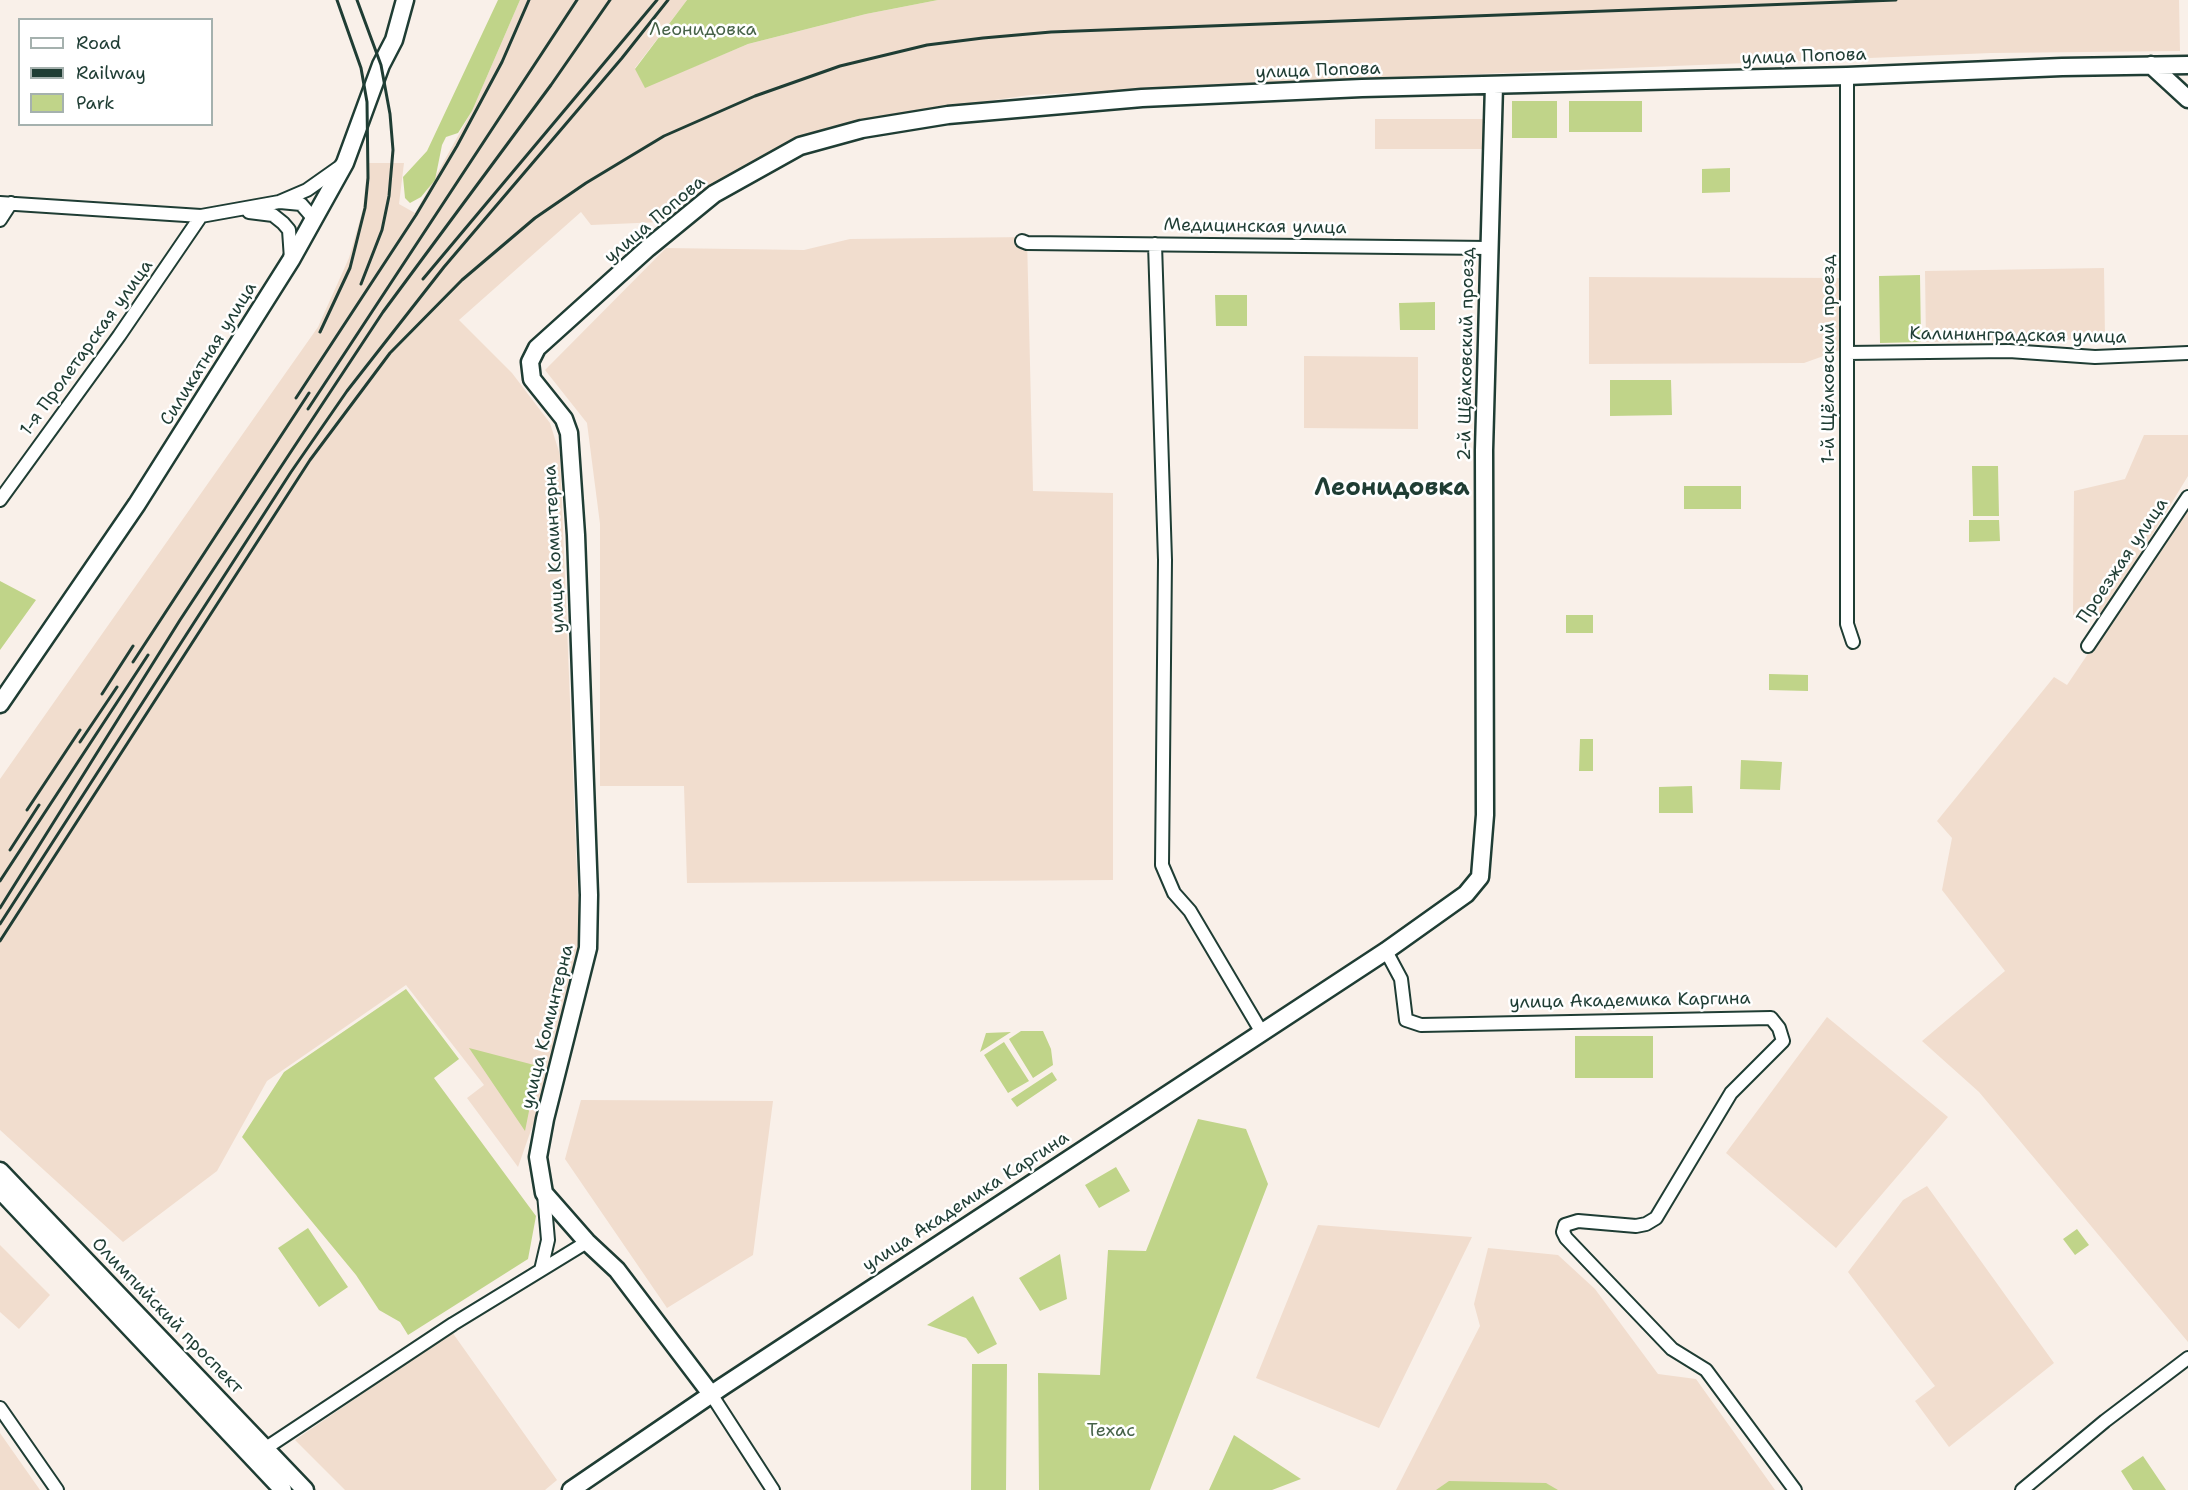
<!DOCTYPE html>
<html>
<head>
<meta charset="utf-8">
<style>
  body { margin:0 }
  #map { position:relative; width:2188px; height:1490px; overflow:hidden; background:#f9f0e9; font-family:"Shantell Sans",sans-serif }
  canvas { display:block }
  .legend { position:absolute; left:18px; top:18px; width:195px; height:108px; box-sizing:border-box; background:#fff; border:2px solid #a5b1ae; margin:0; padding:8px 10px; list-style:none; font-size:18px; color:#1f3d34 }
  .legend li { display:flex; align-items:center; gap:12px; height:30px }
  .legend b { width:30px; border:2px solid #a5b1ae }
</style>
</head>
<body>
<div id="map">
<canvas width="2188" height="1490"></canvas>
<ul class="legend">
<li><b style="height:8px;background:#fff"></b>Road</li>
<li><b style="height:8px;background:#1f3d34"></b>Railway</li>
<li><b style="height:16px;background:#c0d489"></b>Park</li>
</ul>
</div>
<script>
const g = document.querySelector('canvas').getContext('2d');
g.lineJoin = 'round';
function fillPath(path, color) {
  g.fillStyle = color;
  g.fill(path, 'evenodd');
}
function shape(rows) {
  const path = new Path2D();
  for (const r of rows) {
    path.moveTo(r[0], r[1]);
    for (let i = 2; i < r.length; i += 2) path.lineTo(r[i], r[i + 1]);
  }
  return path;
}
function strokePath(path, color, width, dash) {
  g.strokeStyle = color;
  g.lineWidth = width;
  g.lineCap = dash ? 'butt' : 'round';
  g.setLineDash(dash || []);
  g.stroke(path);
}
function write(font, color, halo, rows, align = 'center') {
  g.font = font + ' "Shantell Sans",sans-serif';
  g.lineWidth = 5;
  g.setLineDash([]);
  g.textBaseline = 'middle';
  g.strokeStyle = halo;
  g.fillStyle = color;
  for (const [text, x, y, turn = 0] of rows) {
    g.save();
    g.translate(x, y);
    g.rotate((+turn || 0) * Math.PI / 180);
    g.textAlign = isNaN(turn) ? turn : align;
    if (halo) g.strokeText(text, 0, 0);
    g.fillText(text, 0, 0);
    g.restore();
  }
}
fillPath(shape([
  [520,0,687,0,635,68,645,87,748,44,866,14,938,0,2179,0,2180,51,1991,53,1285,82,1030,95,909,112,829,127,796,139,736,171,661,222,591,225,581,212,459,320,512,373,550,423,560,455,580,946,560,1048,518,1167,467,1098,484,1085,406,985,267,1081,217,1171,123,1242,0,1130,0,779,318,327,349,258,363,209,368,163,404,163,399,204,415,213,472,111],
  [1375,119,1484,119,1484,149,1375,149],
  [1027,237,1033,491,1113,493,1113,880,687,883,684,786,600,786,600,524,587,423,545,370,666,248,804,250,850,239],
  [2104,268,2105,339,1926,342,1925,271],
  [1589,277,1841,278,1843,349,1804,363,1589,364],
  [1304,356,1418,357,1418,429,1304,428],
  [2144,435,2188,435,2188,476,2103,616,2073,615,2074,491,2125,479],
  [2188,505,2188,1342,1979,1092,1922,1041,2005,971,1942,890,1952,838,1937,821,2054,677,2067,685],
  [1827,1017,1948,1117,1836,1248,1726,1153],
  [581,1100,773,1101,753,1255,667,1308,565,1159],
  [1927,1186,2054,1363,1949,1447,1915,1401,1935,1386,1848,1272,1903,1200],
  [1318,1225,1472,1237,1379,1428,1256,1378],
  [0,1245,50,1295,19,1329,0,1312],
  [1488,1248,1558,1255,1595,1289,1658,1374,1696,1379,1775,1490,1396,1490,1480,1326,1474,1304],
  [452,1332,557,1480,545,1490,345,1490,295,1440],
  [0,1433,40,1490,0,1490]
]), '#f1ddce');
fillPath(shape([
  [498,0,520,0,472,111,458,133,446,137,442,145,435,180,421,197,410,203,405,198,403,177,427,151],
  [687,0,938,0,866,14,748,44,645,88,635,69],
  [1512,101,1557,101,1557,138,1512,138],
  [1569,101,1642,101,1642,132,1569,132],
  [1730,168,1730,192,1702,193,1702,169],
  [1920,275,1921,342,1880,343,1879,276],
  [1215,295,1247,295,1247,326,1216,326],
  [1435,302,1435,330,1400,330,1399,303],
  [1610,380,1671,380,1672,415,1610,416],
  [1972,466,1998,466,1999,516,1973,516],
  [1684,486,1741,486,1741,509,1684,509],
  [1969,520,1999,520,2000,541,1969,542],
  [0,581,36,600,0,650],
  [1566,615,1593,615,1593,633,1566,633],
  [1769,674,1808,675,1808,691,1769,690],
  [1580,739,1593,739,1593,771,1579,771],
  [1741,760,1782,762,1780,790,1740,789],
  [1692,786,1693,813,1659,813,1659,787],
  [406,989,459,1059,434,1078,536,1216,528,1259,408,1335,400,1322,379,1310,356,1275,242,1137,284,1072],
  [1021,1031,1043,1031,1051,1049,1053,1065,1033,1078,1009,1039],
  [1011,1032,980,1052,986,1033],
  [1575,1036,1653,1036,1653,1078,1575,1078],
  [1004,1042,1029,1081,1008,1093,984,1055],
  [469,1048,538,1066,525,1131],
  [1052,1072,1057,1080,1017,1107,1011,1099],
  [1198,1119,1246,1129,1268,1184,1150,1490,1039,1490,1038,1373,1100,1375,1108,1250,1146,1251],
  [1116,1167,1130,1191,1099,1208,1085,1185],
  [308,1228,348,1287,319,1307,278,1248],
  [2077,1229,2089,1245,2075,1255,2063,1239],
  [1060,1254,1067,1299,1040,1311,1019,1278],
  [973,1296,997,1344,978,1354,966,1338,927,1325],
  [972,1364,1007,1364,1006,1490,971,1490],
  [1234,1435,1301,1479,1272,1490,1209,1490],
  [2143,1456,2166,1490,2133,1490,2121,1471],
  [1449,1481,1546,1483,1558,1490,1436,1490]
]), '#c0d489');
const street = shape([
  [1847,76,1847,624,1853,642],
  [280,202,301,204,314,219],
  [0,203,201,216,279,202,307,190,341,166],
  [249,212,273,215,283,223,289,230,291,259],
  [0,220,11,203],
  [1022,241,1027,243,1489,248],
  [1155,244,1165,560,1162,865,1174,893,1190,911,1261,1031],
  [1847,353,2009,351,2095,357,2188,353],
  [0,500,119,336,201,216],
  [2088,646,2188,497],
  [1386,951,1401,979,1406,1020,1421,1025,1771,1018,1779,1028,1783,1041,1731,1093,1656,1218,1646,1224,1636,1226,1578,1221,1565,1225,1563,1232,1566,1238,1672,1349,1706,1370,1795,1490],
  [541,1270,548,1240,544,1194],
  [711,1394,773,1490],
  [0,1408,57,1490],
  [266,1448,453,1324,587,1242],
  [2022,1490,2105,1421,2188,1358]
]);
const secondary = shape([
  [2151,65,2188,99],
  [0,704,137,504,291,260,345,163,381,65,394,40,405,0],
  [0,1171,305,1490],
  [0,1190,283,1490],
  [711,1394,617,1270,587,1242,544,1193,538,1157,545,1119,588,948,589,895,576,535,569,433,564,419,532,379,530,362,537,348,648,248,714,194,800,146,862,129,948,115,1142,98,1362,88,1847,76,2062,67,2188,65],
  [571,1490,722,1387,1386,951,1466,894,1480,877,1485,815,1484,450,1494,85]
]);
strokePath(street, '#1f3d34', 16);
strokePath(secondary, '#1f3d34', 21);
strokePath(street, '#fff', 12);
strokePath(secondary, '#fff', 16);
strokePath(shape([
  [357,0,381,65,390,114,393,150,389,196,382,230,361,284],
  [423,279,657,0],
  [320,332,350,268,365,208,368,178,367,102,361,68,337,0],
  [296,398,416,215,457,146,502,62,529,0],
  [308,409,577,0],
  [133,662,309,393],
  [102,694,133,646],
  [80,742,117,687],
  [27,810,80,730],
  [10,850,39,805],
  [0,881,148,655],
  [0,908,180,620,383,312,551,85,610,0],
  [0,924,291,472,347,391,444,267,622,58,668,0],
  [0,941,310,460,390,353,462,280,535,218,586,183,664,136,755,96,840,66,927,45,983,38,1051,32,1896,0]
]), '#1f3d34', 3);
write('18px', '#476349', '#fff', [
  ["Леонидовка",703,30],
  ["Техас",1111,1431]
]);
write('18px', '#1f3d34', '#fff', [
  ["улица Попова",1804,57,-2],
  ["улица Попова",1318,71,-2],
  ["улица Попова",655,220,-40],
  ["Медицинская улица",1255,227,1],
  ["Калининградская улица",2018,336,1],
  ["1-я Пролетарская улица",87,348,-54],
  ["Силикатная улица",209,354,-58],
  ["2-й Щёлковский проезд",1467,354,-89],
  ["1-й Щёлковский проезд",1829,359,-90],
  ["улица Коминтерна",555,549,-93],
  ["Проезжая улица",2123,561,-56],
  ["улица Академика Каргина",1630,1001,-1],
  ["улица Коминтерна",548,1027,-76],
  ["улица Академика Каргина",966,1202,-33],
  ["Олимпийский проспект",167,1316,46]
]);
write('bold 24px', '#1f3d34', '#fff', [
  ["Леонидовка",1392,489]
]);
</script>
</body>
</html>
